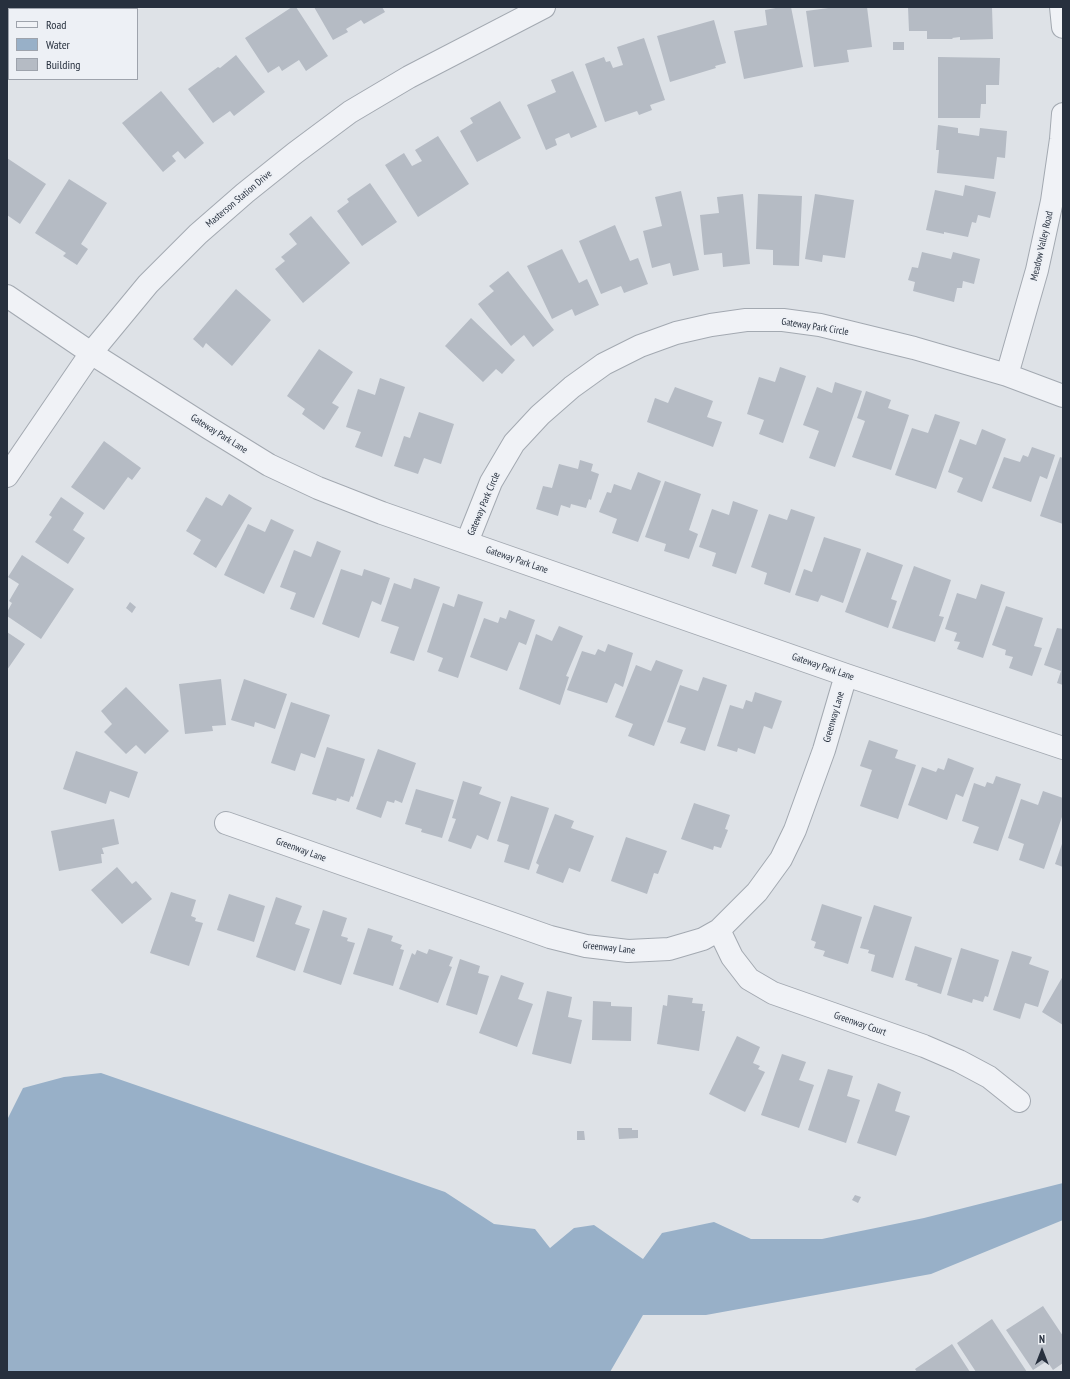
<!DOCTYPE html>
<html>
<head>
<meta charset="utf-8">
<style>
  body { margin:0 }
  #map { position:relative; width:1070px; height:1379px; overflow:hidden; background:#dee2e7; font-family:"PT Sans Narrow",sans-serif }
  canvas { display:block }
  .frame { position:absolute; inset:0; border:8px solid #27303e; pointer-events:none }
  .legend { position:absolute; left:8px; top:8px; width:130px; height:72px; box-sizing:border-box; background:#edf0f5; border:1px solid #9ea3ac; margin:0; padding:5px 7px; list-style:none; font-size:12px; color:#27303e }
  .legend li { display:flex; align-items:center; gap:8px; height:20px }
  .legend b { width:20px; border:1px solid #9ea3ac }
  .north { position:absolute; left:1022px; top:1331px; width:40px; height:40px; -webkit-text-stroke:3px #edf0f5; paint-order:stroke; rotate:0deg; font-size:11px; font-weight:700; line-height:16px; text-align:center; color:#27303e }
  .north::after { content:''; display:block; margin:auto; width:14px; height:18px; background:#27303e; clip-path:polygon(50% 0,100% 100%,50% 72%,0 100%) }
</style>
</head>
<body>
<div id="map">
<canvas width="1070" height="1379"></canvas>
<div class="frame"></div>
<ul class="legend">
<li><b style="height:5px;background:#f0f2f6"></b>Road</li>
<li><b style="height:11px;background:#98b0c8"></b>Water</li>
<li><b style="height:11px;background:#b5bbc4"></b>Building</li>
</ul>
<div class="north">N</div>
</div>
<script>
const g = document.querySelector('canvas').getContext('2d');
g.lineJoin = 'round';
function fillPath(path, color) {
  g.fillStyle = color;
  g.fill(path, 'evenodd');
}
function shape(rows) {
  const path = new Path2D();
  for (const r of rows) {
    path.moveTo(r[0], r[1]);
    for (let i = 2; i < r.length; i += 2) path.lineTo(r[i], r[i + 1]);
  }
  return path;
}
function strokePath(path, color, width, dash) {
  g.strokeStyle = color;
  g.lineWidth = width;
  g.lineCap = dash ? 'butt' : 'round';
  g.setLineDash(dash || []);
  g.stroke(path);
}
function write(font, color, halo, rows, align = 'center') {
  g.font = font + ' "PT Sans Narrow",sans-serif';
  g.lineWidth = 3.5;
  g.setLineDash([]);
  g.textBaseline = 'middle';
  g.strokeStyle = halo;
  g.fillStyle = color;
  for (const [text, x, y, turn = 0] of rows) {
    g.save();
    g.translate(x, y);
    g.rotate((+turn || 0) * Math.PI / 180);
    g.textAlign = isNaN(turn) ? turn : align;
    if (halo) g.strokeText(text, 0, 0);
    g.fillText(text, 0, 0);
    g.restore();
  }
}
fillPath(shape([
  [101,1073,445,1192,494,1224,535,1229,550,1248,574,1228,594,1225,643,1259,662,1233,714,1222,751,1239,822,1239,924,1218,1063,1183,1063,1220,931,1274,706,1315,643,1315,610,1372,7,1372,7,1120,23,1088,64,1077]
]), '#98b0c8');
fillPath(shape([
  [25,7,82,7,83,9,25,9],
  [292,7,296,7,328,56,306,71,299,60,282,71,279,66,268,73,245,38],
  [314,7,382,7,385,12,364,24,361,20,346,29,348,32,333,40],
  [781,7,791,7,803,67,744,79,734,31,767,25,765,10],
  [836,7,867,7,872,47,847,50,849,62,814,67,806,11],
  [908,7,992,7,993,39,960,40,960,37,952,38,953,39,927,39,927,31,909,31],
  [714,20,726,63,715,66,716,68,670,82,657,36],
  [644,38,665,100,650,105,652,110,639,115,637,111,605,122,585,64,604,57,606,62,610,61,613,68,623,65,617,47],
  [893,42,904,42,904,50,893,50],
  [236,55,265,92,234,116,230,111,213,123,188,89,218,67,220,68],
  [938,57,1000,58,999,85,986,85,986,104,981,104,980,118,938,118],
  [573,71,597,127,571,138,569,133,555,139,557,145,546,150,527,105,556,92,551,80],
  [161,91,204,143,185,159,178,151,172,156,176,161,163,172,122,123],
  [500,101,521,138,477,162,460,131,473,123,470,118],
  [938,125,958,128,958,133,979,136,980,128,1007,131,1005,158,997,157,994,179,937,173,939,150,936,150],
  [438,136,469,184,418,217,385,165,404,153,412,166,422,161,415,150],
  [7,158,46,184,20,224,7,215],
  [69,179,107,203,81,244,88,249,77,265,63,256,66,253,35,233],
  [370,183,397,222,362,246,337,211,349,202,347,199],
  [965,185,996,192,990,218,978,215,976,223,972,222,968,237,944,232,944,234,926,230,935,190,963,196],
  [681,191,699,270,673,276,670,263,652,268,643,231,662,226,655,197],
  [743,194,750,264,723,267,722,253,704,255,700,215,719,213,717,197],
  [758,194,802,196,799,266,773,265,773,250,756,249],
  [815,194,854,200,845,258,823,255,822,262,805,259],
  [311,216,350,263,303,303,275,269,285,261,281,257,297,244,289,234],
  [615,225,630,261,638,258,648,284,624,293,621,286,601,294,579,241],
  [562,249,579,283,587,279,599,305,575,316,572,309,552,319,527,266],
  [922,252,951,259,953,252,980,259,974,284,963,281,962,288,957,288,954,302,913,291,915,282,908,280,912,267,918,268],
  [508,271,554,330,533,347,524,335,511,346,478,304,494,291,489,286],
  [236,289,271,320,232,366,206,343,203,348,193,339],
  [471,318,515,360,502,374,496,369,483,382,445,346],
  [319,349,353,372,332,403,339,407,324,430,302,414,305,409,287,396],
  [780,367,806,376,783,443,759,434,764,420,747,414,759,377,775,382],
  [380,378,405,387,382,457,355,447,361,432,346,427,358,389,375,395],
  [835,382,862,391,835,467,809,458,819,431,803,425,817,387,832,393],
  [675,387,713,401,707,417,722,422,713,447,647,422,655,398,668,403],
  [866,391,891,400,888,408,909,415,891,470,852,457,865,421,857,418],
  [419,412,454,424,441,464,424,458,418,474,394,466,404,436,410,438],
  [935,414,960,422,936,489,895,475,912,428,928,433],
  [982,429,1006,439,982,502,957,492,963,478,948,472,960,439,976,445],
  [104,441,141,468,132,480,128,477,104,510,71,487],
  [1032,447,1055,455,1047,479,1040,476,1031,502,992,488,1004,457,1020,462,1023,455,1028,457],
  [1060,457,1063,458,1063,524,1040,516],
  [580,460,593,464,591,471,599,474,591,500,589,499,586,508,571,504,570,508,561,505,558,516,536,509,543,486,552,488,559,464,578,469],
  [638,472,661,481,638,542,612,533,617,519,599,512,607,492,611,493,614,484,631,490],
  [665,481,701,494,689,530,698,534,689,559,664,551,666,544,645,537],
  [229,494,252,508,216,568,193,554,201,540,186,531,206,497,222,506],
  [61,497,84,513,73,530,85,538,68,564,35,542,52,517,49,515],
  [733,501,758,510,736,574,712,566,716,553,699,547,712,509,729,515],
  [791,509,815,517,790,593,764,584,767,573,751,567,769,514,787,520],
  [271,519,294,530,264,594,224,575,248,524,265,532],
  [824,537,861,549,843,603,821,595,818,602,795,595,804,569,812,572],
  [317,541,341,551,314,618,290,609,296,593,280,587,294,550,311,557],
  [867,552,903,565,891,599,897,601,888,628,845,612],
  [22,555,74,589,41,639,7,616,7,612,12,603,9,601,19,584,8,577],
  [914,566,951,580,939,616,944,617,935,642,892,628],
  [341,569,362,576,364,569,390,578,381,605,372,601,359,638,322,624],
  [414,578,440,587,414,661,390,653,399,627,381,621,394,583,411,589],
  [981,584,1005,592,983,658,957,649,960,642,954,641,957,633,945,629,957,593,976,599],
  [458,594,483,602,458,678,438,671,443,658,427,652,443,603,454,607],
  [130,602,136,607,132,613,126,608],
  [1006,606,1043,618,1034,646,1042,648,1032,676,1009,668,1013,657,1005,655,1006,650,992,645],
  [509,610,535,620,526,645,519,642,507,671,470,657,484,618,498,623,500,617,506,619],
  [559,626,583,636,566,676,569,677,560,705,519,689,536,634,552,641],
  [1057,628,1063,629,1063,685,1057,683,1061,671,1044,665],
  [7,632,25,644,7,670],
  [608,644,633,653,623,687,615,683,607,703,567,690,582,651,595,655,598,649,605,652],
  [656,660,683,670,654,746,628,736,633,724,615,717,636,665,651,671],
  [703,677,727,685,705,751,680,743,686,728,667,722,680,685,698,691],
  [221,679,226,725,212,726,213,731,185,734,179,684],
  [244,679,287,694,275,729,255,722,254,727,231,720],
  [126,687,169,731,145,754,136,745,126,754,104,732,112,724,101,711],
  [755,692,782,701,772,729,764,726,755,754,738,748,737,752,717,746,730,705,743,709,746,700,752,702],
  [291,702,330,715,315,758,301,753,295,771,271,763],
  [869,740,898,750,895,758,916,765,898,819,860,806,872,770,860,766],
  [327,747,365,759,353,797,351,796,349,802,337,798,336,801,312,794],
  [378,749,416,763,402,803,395,800,394,803,387,801,381,818,356,809],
  [76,751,138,772,129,798,110,791,106,804,63,789],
  [948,758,974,768,963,797,956,794,947,820,908,805,922,767,936,772,938,768,944,770],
  [996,776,1021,784,998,851,973,843,979,827,962,821,974,783,985,787,987,782,993,784],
  [463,781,482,787,479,794,501,802,488,840,477,835,471,849,448,841,456,819,452,818],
  [416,789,454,800,442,838,421,832,422,829,405,824],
  [1043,791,1063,798,1063,814,1044,869,1019,860,1024,844,1008,838,1021,799,1038,805],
  [511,796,549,808,529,870,504,862,509,845,497,841],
  [694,803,730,815,725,829,728,830,721,848,714,846,713,850,681,839],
  [555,814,574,821,571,828,594,836,580,872,569,868,563,883,536,873,539,865,536,863],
  [114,819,119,844,102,848,104,854,101,854,102,863,59,871,51,831],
  [626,837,667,851,658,874,654,873,647,894,611,881],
  [1063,841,1063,867,1055,864],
  [117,867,132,884,136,881,152,899,122,924,91,890],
  [171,892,196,900,191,916,196,918,195,921,203,923,189,966,150,953],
  [229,894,265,906,254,942,217,930],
  [276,897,302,906,295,924,310,929,295,971,256,957],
  [822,904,862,917,848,964,823,956,825,951,814,948,816,942,811,940],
  [874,905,912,917,893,978,871,971,875,955,868,953,869,950,860,948],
  [323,910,347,918,341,936,348,938,347,941,355,943,341,985,303,972],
  [368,928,393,936,391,941,402,945,400,949,404,950,393,986,353,974],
  [915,946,952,958,941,994,917,986,918,984,905,980],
  [961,948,999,960,988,997,985,996,983,1002,973,999,972,1003,947,995],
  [429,949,453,957,449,966,452,967,438,1003,399,989,412,953,415,955,417,950,427,954],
  [1012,951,1032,957,1029,964,1049,971,1038,1007,1025,1003,1020,1019,993,1010],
  [460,959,480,966,478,973,489,976,477,1015,446,1005],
  [501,975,524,983,518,999,533,1004,517,1047,479,1033],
  [1063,976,1063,1025,1042,1012],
  [547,991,572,997,568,1017,582,1020,571,1064,532,1054],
  [668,995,693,998,692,1003,703,1004,702,1011,705,1011,699,1051,657,1044,663,1005,667,1006],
  [593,1001,611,1002,611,1006,632,1007,631,1041,592,1040],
  [737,1036,760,1047,753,1063,760,1066,758,1069,765,1072,745,1112,709,1094],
  [782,1054,806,1062,799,1080,814,1085,799,1128,761,1115],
  [828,1069,853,1076,847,1096,860,1100,846,1143,808,1130],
  [878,1083,901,1092,895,1111,910,1116,896,1156,857,1143],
  [618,1128,632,1128,632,1130,638,1130,638,1138,619,1139],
  [577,1131,584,1131,585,1140,577,1140],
  [855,1195,861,1197,858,1203,852,1200],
  [1043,1306,1063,1336,1063,1363,1053,1370,1047,1361,1033,1370,1006,1330],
  [992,1319,1027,1372,976,1372,957,1343],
  [952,1344,970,1372,917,1372,915,1369]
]), '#b5bbc4');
const minor = shape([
  [1061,7,1063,27],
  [7,296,91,353,209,428,269,465,318,488,382,513,846,675,1063,748],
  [1007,375,1037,270,1052,201,1061,139,1063,114],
  [7,476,91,353,148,284,198,234,245,193,295,153,350,112,409,77,544,7],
  [467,542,491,482,514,443,540,415,572,387,604,364,640,346,676,333,711,325,746,320,783,320,820,325,914,348,1007,375,1063,396],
  [226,823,550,937,586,946,628,951,669,949,703,939,719,930,757,892,781,859,795,830,824,750,846,675],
  [719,930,732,957,749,979,773,993,924,1046,959,1061,989,1077,1019,1101]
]);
strokePath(minor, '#a3a9b1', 24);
strokePath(minor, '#f0f2f6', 22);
write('10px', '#27303e', '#edf0f5', [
  ["Masterson Station Drive",239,199,-40],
  ["Meadow Valley Road",1042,246,-77],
  ["Gateway Park Circle",815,327,9],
  ["Gateway Park Lane",219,434,32],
  ["Gateway Park Circle",484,504,-67],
  ["Gateway Park Lane",517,560,19],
  ["Gateway Park Lane",823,667,19],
  ["Greenway Lane",834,717,-74],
  ["Greenway Lane",301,850,20],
  ["Greenway Lane",609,948,6],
  ["Greenway Court",860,1024,19]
]);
</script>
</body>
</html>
